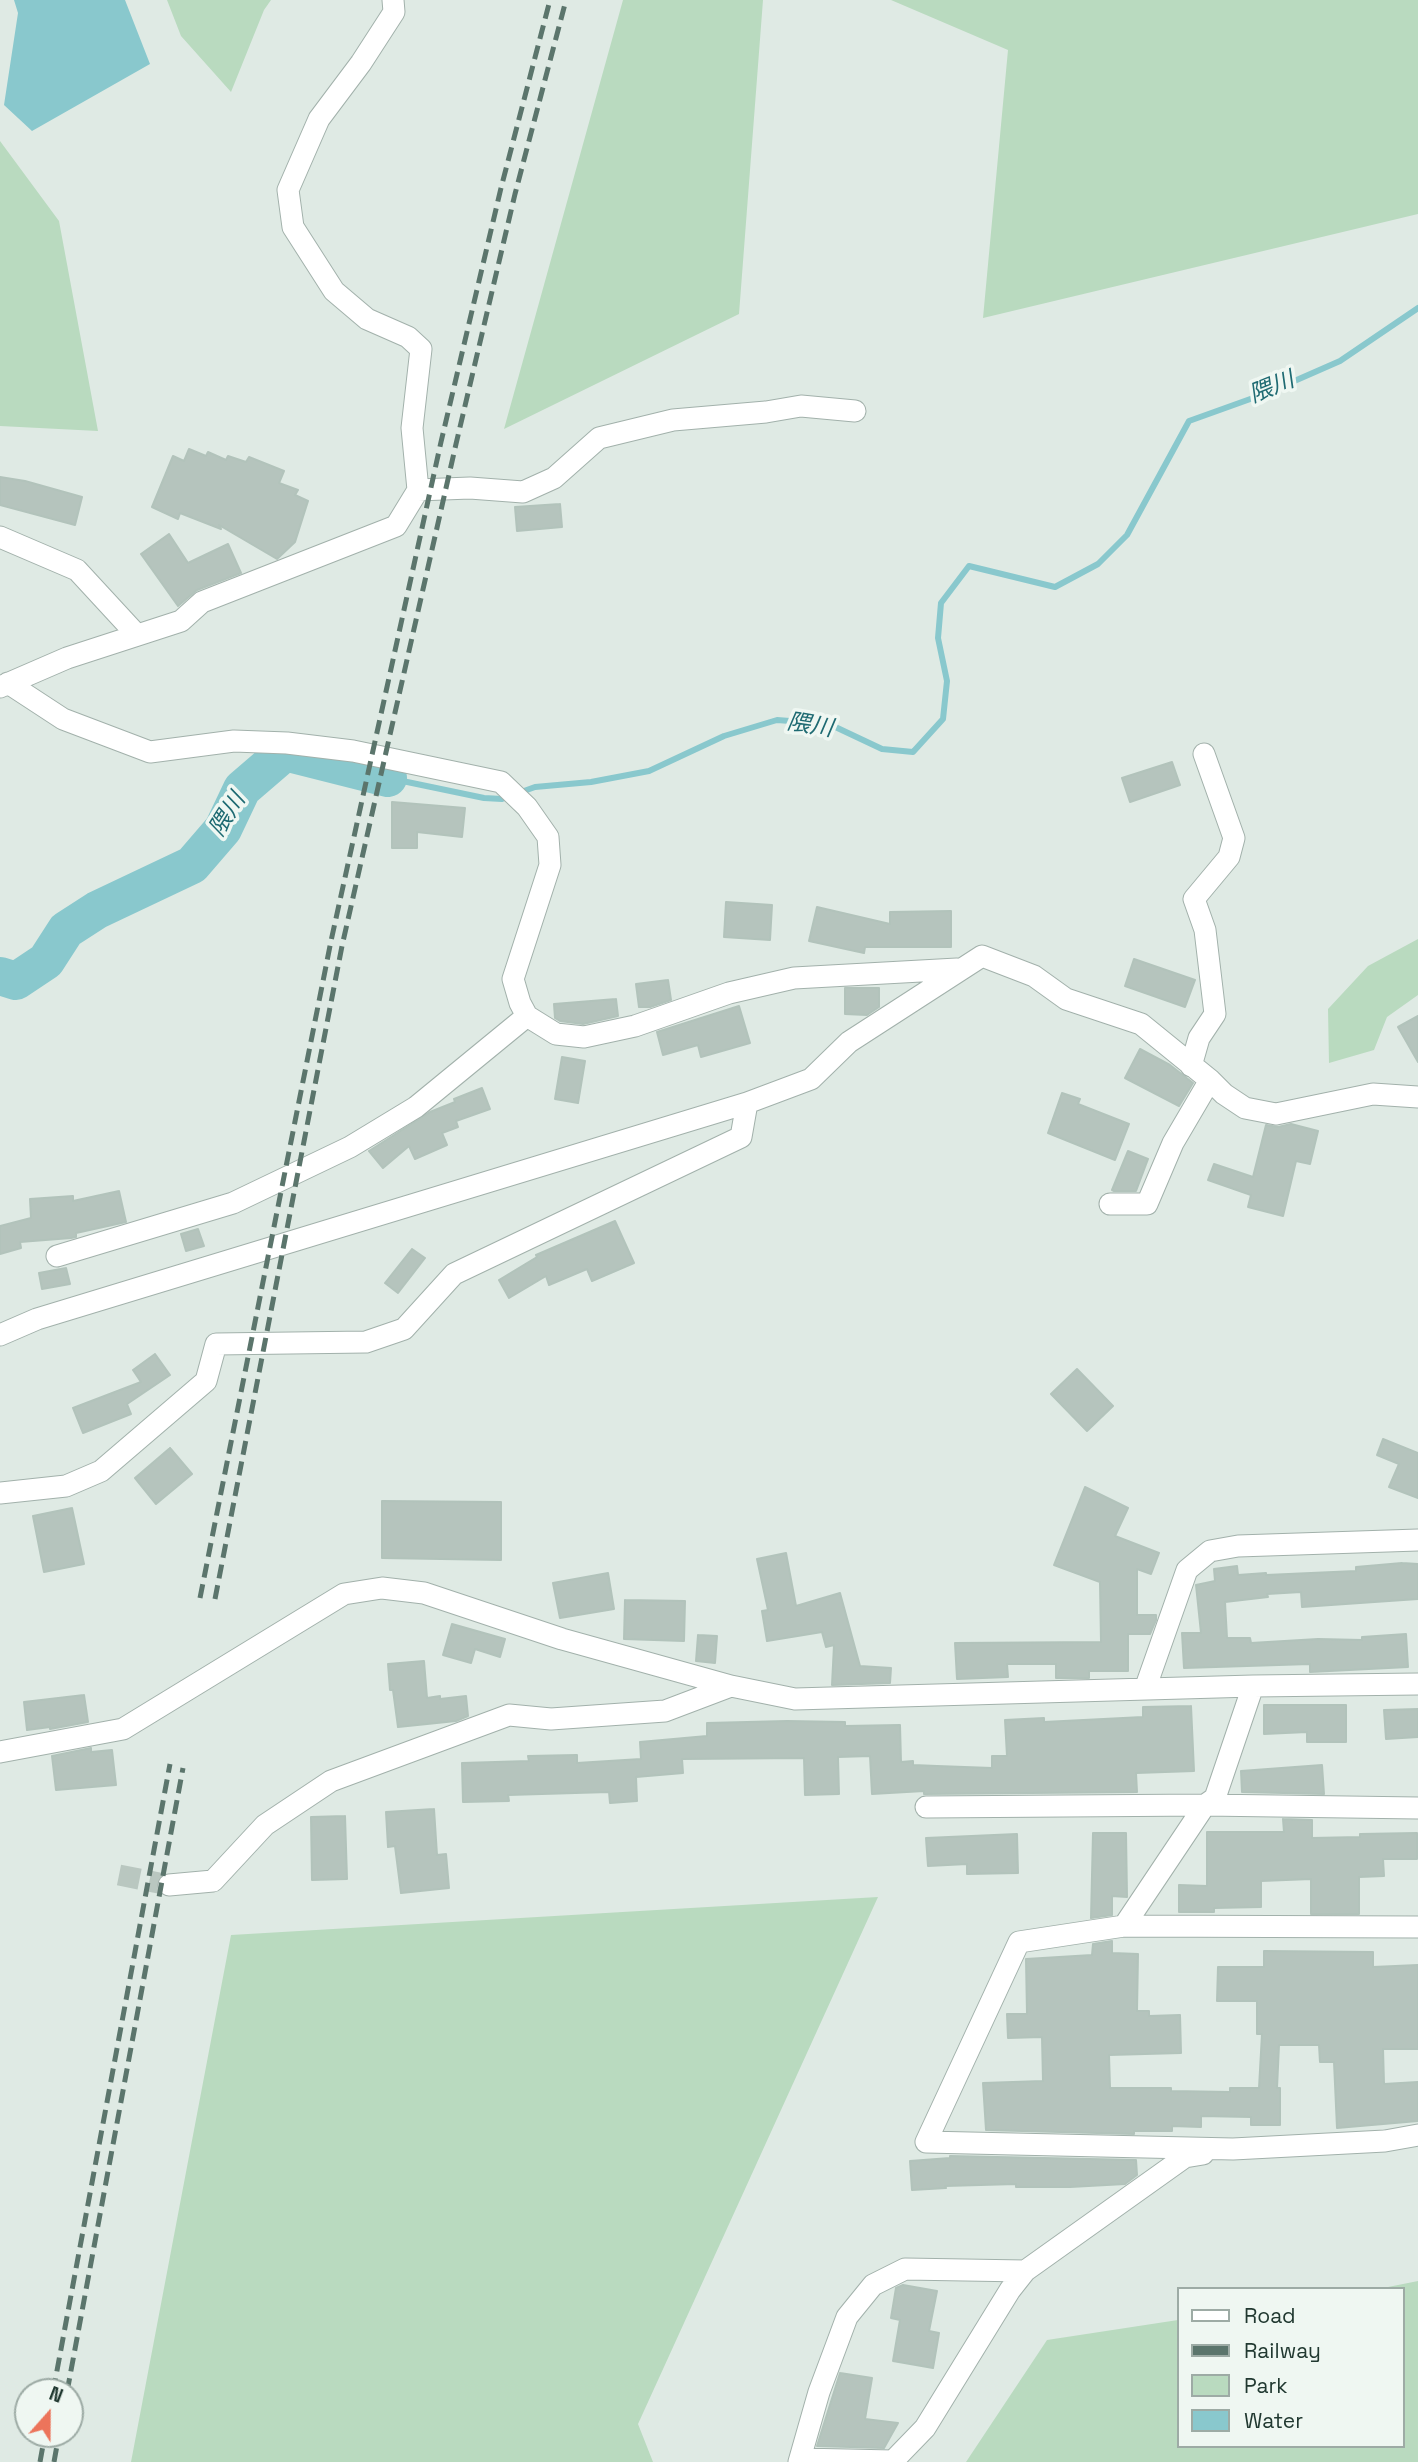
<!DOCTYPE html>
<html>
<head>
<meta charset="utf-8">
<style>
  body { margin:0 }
  #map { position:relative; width:1418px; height:2462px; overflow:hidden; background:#dfeae4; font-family:"Space Grotesk",sans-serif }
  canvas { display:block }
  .legend { position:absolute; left:1177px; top:2287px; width:228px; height:161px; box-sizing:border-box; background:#eff7f2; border:2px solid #9daba5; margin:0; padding:9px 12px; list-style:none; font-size:21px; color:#213931 }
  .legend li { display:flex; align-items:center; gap:14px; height:35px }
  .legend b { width:35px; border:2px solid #9daba5 }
  .north { position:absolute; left:14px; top:2378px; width:70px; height:70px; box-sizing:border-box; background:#eff7f2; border:2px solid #9daba5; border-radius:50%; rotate:21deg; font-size:19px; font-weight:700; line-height:28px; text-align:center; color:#213931 }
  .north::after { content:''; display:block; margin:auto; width:24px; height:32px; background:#ec745b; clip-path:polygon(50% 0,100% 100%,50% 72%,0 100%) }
</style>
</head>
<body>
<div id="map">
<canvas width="1418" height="2462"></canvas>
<ul class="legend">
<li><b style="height:9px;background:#fff"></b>Road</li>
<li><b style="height:9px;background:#5b756c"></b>Railway</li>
<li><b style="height:19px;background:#b9dabf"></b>Park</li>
<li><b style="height:19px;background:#89c8cd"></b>Water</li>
</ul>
<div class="north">N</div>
</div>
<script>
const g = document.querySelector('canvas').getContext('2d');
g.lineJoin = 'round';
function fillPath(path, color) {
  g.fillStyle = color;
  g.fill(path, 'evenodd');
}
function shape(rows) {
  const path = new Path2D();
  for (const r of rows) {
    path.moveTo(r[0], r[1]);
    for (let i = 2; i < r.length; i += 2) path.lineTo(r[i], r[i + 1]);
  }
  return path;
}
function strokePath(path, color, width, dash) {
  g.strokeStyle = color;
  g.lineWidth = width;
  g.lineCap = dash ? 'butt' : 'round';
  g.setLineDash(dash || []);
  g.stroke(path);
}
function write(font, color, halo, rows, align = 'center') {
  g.font = font + ' "Space Grotesk","Noto Sans JP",sans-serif';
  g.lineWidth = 7;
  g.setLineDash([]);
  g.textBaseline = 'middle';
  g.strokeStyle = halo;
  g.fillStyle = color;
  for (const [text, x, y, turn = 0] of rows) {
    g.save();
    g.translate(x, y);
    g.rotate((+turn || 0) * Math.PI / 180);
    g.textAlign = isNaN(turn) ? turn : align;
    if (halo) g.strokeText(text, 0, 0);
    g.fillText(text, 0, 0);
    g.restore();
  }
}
fillPath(shape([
  [167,0,271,0,264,10,231,92,181,36],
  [623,0,763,0,739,314,504,429],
  [891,0,1418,0,1418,214,983,318,1008,50],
  [0,141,59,221,98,431,0,426],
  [1418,939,1418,995,1387,1017,1374,1050,1329,1063,1328,1009,1368,966],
  [878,1897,638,2424,653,2462,131,2462,231,1935],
  [1418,2281,1418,2462,966,2462,1047,2340,1178,2320,1178,2446,1402,2446,1402,2289,1378,2289]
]), '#b9dabf');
fillPath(shape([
  [14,0,125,0,150,64,32,131,4,105,18,13]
]), '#89c8cd');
strokePath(shape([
  [388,778,484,798,502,799,535,787,591,782,649,771,724,736,777,720,829,724,882,749,913,752,943,719,947,681,938,638,941,603,969,566,1055,587,1098,564,1127,535,1189,421,1267,393,1340,361,1418,308]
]), '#89c8cd', 6);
strokePath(shape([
  [0,976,16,981,46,961,66,930,97,910,192,865,223,829,242,789,285,752,388,778]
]), '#89c8cd', 38);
const building = shape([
  [189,449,206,456,208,452,226,460,228,456,246,462,249,457,284,471,279,483,298,490,295,495,308,501,295,542,277,559,219,525,221,529,180,513,178,519,152,507,173,456,184,461,189,449],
  [0,477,25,481,82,497,75,525,0,505,0,477],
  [560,504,562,527,517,531,515,507,560,504],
  [169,534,188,563,228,544,241,573,197,590,178,606,141,554,169,534],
  [1172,762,1180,785,1130,802,1122,778,1172,762],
  [392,802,465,808,462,837,417,832,417,848,392,848,392,802],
  [726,902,772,905,770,940,724,937,726,902],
  [817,907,890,924,890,912,951,911,951,947,865,947,864,953,809,941,817,907],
  [1134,959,1195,980,1185,1007,1125,986,1134,959],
  [668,980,671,1000,650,1007,639,1007,636,984,668,980],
  [845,988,879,988,879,1007,867,1015,845,1014,845,988],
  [616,999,618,1016,583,1024,560,1021,555,1018,554,1004,616,999],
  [739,1006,750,1043,701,1057,698,1045,663,1055,657,1032,739,1006],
  [1418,1016,1418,1062,1398,1027,1418,1016],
  [1140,1049,1170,1065,1193,1083,1179,1106,1125,1078,1140,1049],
  [562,1057,585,1061,578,1103,555,1099,562,1057],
  [482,1088,490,1109,456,1121,458,1127,442,1133,447,1145,415,1159,409,1146,383,1168,369,1151,430,1112,455,1102,454,1099,482,1088],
  [1062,1093,1080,1099,1078,1104,1129,1124,1115,1160,1048,1133,1062,1093],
  [1291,1124,1318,1131,1310,1164,1296,1161,1283,1216,1248,1207,1251,1195,1208,1180,1214,1164,1253,1177,1266,1125,1278,1127,1291,1124],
  [1128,1151,1148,1159,1136,1191,1114,1191,1112,1190,1128,1151],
  [119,1191,126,1222,76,1233,76,1237,71,1238,20,1242,21,1248,0,1254,0,1226,31,1218,30,1199,73,1196,73,1201,119,1191],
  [615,1221,634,1263,592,1281,587,1269,549,1285,546,1276,509,1298,499,1280,537,1257,536,1255,615,1221],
  [198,1229,204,1246,186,1251,181,1234,198,1229],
  [412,1249,425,1258,398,1293,385,1283,412,1249],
  [66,1268,70,1284,42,1289,39,1273,66,1268],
  [155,1354,170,1375,127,1404,131,1414,83,1433,73,1408,141,1382,133,1370,155,1354],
  [1077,1369,1113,1406,1087,1431,1051,1394,1077,1369],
  [1383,1439,1418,1453,1418,1498,1389,1487,1399,1464,1377,1455,1383,1439],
  [170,1448,192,1474,156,1504,135,1478,170,1448],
  [1085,1487,1128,1508,1115,1536,1159,1553,1151,1574,1137,1569,1137,1615,1156,1615,1156,1620,1150,1634,1128,1634,1128,1671,1089,1671,1089,1678,1056,1678,1056,1664,1007,1664,1008,1677,957,1679,955,1643,1101,1642,1100,1582,1054,1565,1085,1487],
  [382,1501,501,1502,501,1560,382,1558,382,1501],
  [72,1508,84,1564,44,1572,33,1516,72,1508],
  [786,1553,796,1606,840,1593,860,1666,891,1668,890,1683,832,1685,834,1645,826,1647,822,1632,767,1641,762,1611,768,1610,757,1559,786,1553],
  [1402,1563,1418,1564,1418,1599,1302,1607,1301,1592,1267,1594,1268,1597,1225,1602,1227,1638,1250,1638,1251,1643,1318,1639,1362,1640,1362,1637,1406,1634,1408,1667,1310,1672,1310,1664,1184,1668,1182,1633,1201,1633,1196,1585,1215,1581,1214,1569,1237,1566,1238,1575,1266,1573,1266,1575,1356,1571,1356,1567,1402,1563],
  [608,1573,614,1609,560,1618,553,1583,608,1573],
  [625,1600,685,1601,684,1641,624,1639,625,1600],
  [452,1624,505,1639,500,1657,475,1649,471,1663,443,1655,452,1624],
  [698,1635,717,1636,715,1663,696,1661,698,1635],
  [424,1661,427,1698,440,1696,440,1699,466,1696,468,1716,456,1721,398,1727,393,1690,390,1690,388,1664,424,1661],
  [84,1695,88,1722,50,1729,50,1727,27,1730,24,1702,84,1695],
  [1264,1705,1346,1705,1346,1742,1307,1742,1307,1732,1264,1734,1264,1705],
  [1191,1706,1194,1771,1136,1773,1137,1792,924,1794,924,1791,872,1794,870,1756,838,1757,839,1794,805,1795,804,1758,682,1759,683,1773,636,1777,637,1801,610,1803,609,1792,508,1795,509,1801,463,1802,462,1763,529,1761,528,1756,577,1755,577,1763,641,1759,640,1742,707,1736,707,1723,787,1721,845,1722,845,1726,900,1725,901,1762,913,1761,913,1765,937,1766,992,1768,992,1756,1007,1756,1005,1720,1044,1718,1044,1722,1143,1717,1143,1707,1191,1706],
  [1418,1709,1418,1737,1386,1739,1384,1710,1418,1709],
  [91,1748,91,1752,112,1750,116,1785,56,1790,52,1756,91,1748],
  [1322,1765,1324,1794,1242,1792,1241,1771,1322,1765],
  [434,1809,437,1855,446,1854,449,1888,401,1893,395,1846,388,1847,386,1812,434,1809],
  [345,1816,347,1879,312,1880,311,1817,345,1816],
  [1283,1819,1312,1820,1312,1838,1360,1837,1360,1834,1417,1833,1417,1859,1383,1859,1384,1876,1359,1877,1359,1914,1311,1914,1311,1879,1261,1881,1261,1907,1214,1908,1214,1912,1179,1912,1179,1885,1207,1886,1207,1832,1284,1832,1283,1819],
  [1093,1833,1126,1833,1127,1897,1112,1896,1112,1915,1091,1918,1093,1833],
  [1017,1834,1018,1873,967,1874,967,1864,928,1866,926,1838,1017,1834],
  [1112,1941,1112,1953,1138,1954,1137,2011,1149,2011,1149,2016,1180,2015,1181,2053,1109,2055,1110,2088,1171,2088,1171,2091,1230,2092,1230,2088,1259,2088,1262,2034,1257,2034,1257,2001,1217,2001,1218,1967,1264,1967,1264,1951,1373,1952,1373,1967,1418,1965,1418,2049,1383,2049,1384,2084,1418,2082,1418,2121,1337,2128,1334,2062,1320,2062,1319,2045,1279,2045,1277,2088,1280,2088,1280,2125,1251,2125,1251,2117,1201,2116,1201,2127,1172,2126,1172,2131,1134,2131,1134,2134,986,2130,983,2083,1043,2081,1042,2037,1008,2038,1007,2014,1027,2014,1026,1959,1092,1955,1093,1944,1112,1941],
  [950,2156,1136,2160,1137,2175,1125,2184,1070,2187,1016,2187,1016,2184,945,2186,946,2188,912,2190,910,2161,950,2158,950,2156],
  [903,2285,937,2291,929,2331,939,2333,933,2368,893,2361,900,2320,891,2318,896,2288,903,2285],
  [840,2373,872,2378,865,2419,898,2423,884,2448,817,2446,840,2373]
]);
fillPath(building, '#b5c4bd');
strokePath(building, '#b2c3bb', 2);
strokePath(shape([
  [119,1875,169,1885]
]), '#b9c7c0', 21, [21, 10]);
const street = shape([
  [418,490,470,488,523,492,554,478,599,438,673,420,766,412,801,406,855,411],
  [0,537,77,570,137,635],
  [8,683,63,719,150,752,234,741,287,743,353,751,501,782,527,807,548,837,550,865,513,979,520,1003,527,1016,556,1034,584,1037,635,1026,729,993,794,978,957,969],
  [0,687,67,658,181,621,202,602,396,526,418,490,412,428,421,349,408,337,367,319,334,291,293,227,288,190,319,119,361,63,394,12,393,0],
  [1191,1066,1199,1038,1215,1014,1205,930,1194,899,1229,857,1234,838,1204,754],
  [1110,1204,1147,1204,1173,1143,1210,1080],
  [57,1256,233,1203,350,1147,416,1107,527,1016],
  [0,1335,37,1319,747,1103,811,1079,849,1042,982,956,1034,976,1066,999,1141,1024,1210,1080,1224,1094,1245,1108,1276,1114,1373,1094,1418,1097],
  [0,1493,66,1486,101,1471,206,1381,216,1344,366,1342,404,1329,454,1274,741,1137,747,1103],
  [1145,1689,1187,1570,1210,1551,1238,1546,1418,1540],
  [0,1752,123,1729,344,1594,382,1588,424,1593,562,1639,731,1686,795,1699,1253,1686,1418,1684],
  [926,1807,1205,1805,1418,1808],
  [169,1885,213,1881,265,1825,331,1781,509,1715,551,1719,665,1711,731,1686],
  [1124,1926,1205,1805,1215,1798,1253,1686],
  [1418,1927,1124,1926,1019,1942,926,2142,1233,2149,1385,2141,1418,2135],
  [800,2459,893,2461,925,2428,1010,2290,1025,2271,1185,2157,1203,2154],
  [799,2462,819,2392,847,2317,873,2285,905,2269,1025,2271]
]);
strokePath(street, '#a2b1ab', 23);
strokePath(street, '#fff', 21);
strokePath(shape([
  [200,1598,331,941,441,442,501,188,550,0],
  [215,1599,342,946,456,444,515,194,566,0],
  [53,2392,170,1764],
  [67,2392,183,1768],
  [40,2462,45,2434],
  [54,2462,59,2434]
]), '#5b756c', 5, [14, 7]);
write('italic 23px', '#1e6a72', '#eff7f2', [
  ["隈川",1272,388,-22],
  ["隈川",810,726,9],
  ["隈川",228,815,-58]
]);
</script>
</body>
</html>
